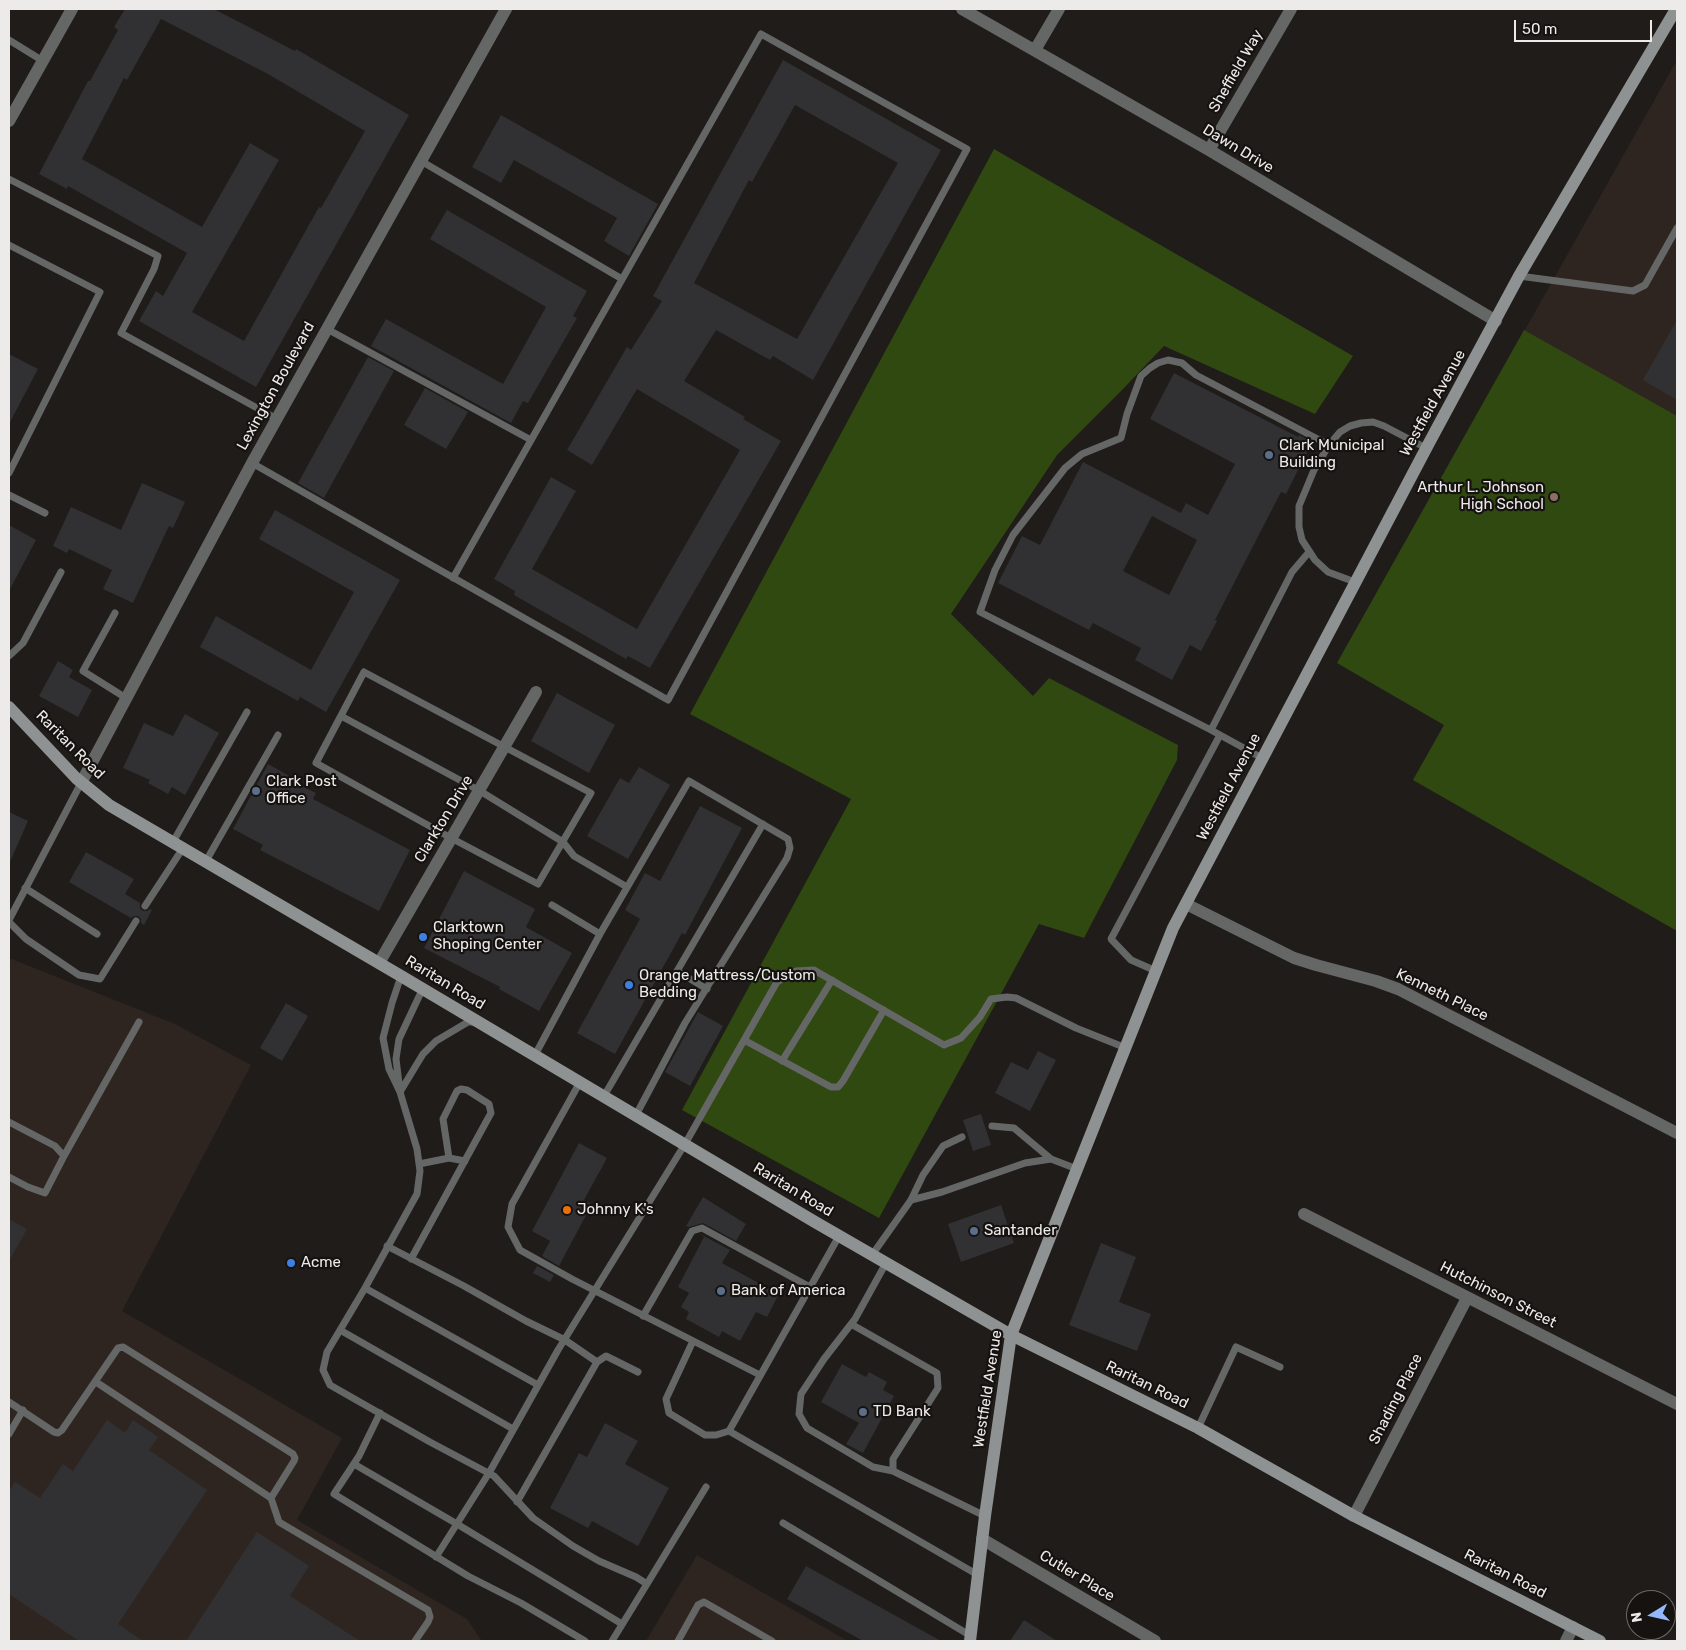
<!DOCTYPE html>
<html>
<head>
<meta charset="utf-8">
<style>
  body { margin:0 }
  #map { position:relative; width:1686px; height:1650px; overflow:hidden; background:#1f1c19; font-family:Rubik,sans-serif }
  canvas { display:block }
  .frame { position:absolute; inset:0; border:10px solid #edebe9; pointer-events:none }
  .north { position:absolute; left:1626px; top:1590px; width:50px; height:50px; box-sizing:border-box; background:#151210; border:1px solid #6b6967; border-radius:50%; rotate:261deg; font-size:14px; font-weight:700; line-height:20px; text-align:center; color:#edebe9 }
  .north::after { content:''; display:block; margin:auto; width:18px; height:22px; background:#92b7fd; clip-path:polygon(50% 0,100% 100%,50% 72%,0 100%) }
  .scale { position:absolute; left:1514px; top:20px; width:138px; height:22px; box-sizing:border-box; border:2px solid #edebe9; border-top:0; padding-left:6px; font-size:15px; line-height:18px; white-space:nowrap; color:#edebe9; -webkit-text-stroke:4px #151210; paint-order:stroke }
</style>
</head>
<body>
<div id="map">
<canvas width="1686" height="1650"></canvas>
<div class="frame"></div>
<div class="north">N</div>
<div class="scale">50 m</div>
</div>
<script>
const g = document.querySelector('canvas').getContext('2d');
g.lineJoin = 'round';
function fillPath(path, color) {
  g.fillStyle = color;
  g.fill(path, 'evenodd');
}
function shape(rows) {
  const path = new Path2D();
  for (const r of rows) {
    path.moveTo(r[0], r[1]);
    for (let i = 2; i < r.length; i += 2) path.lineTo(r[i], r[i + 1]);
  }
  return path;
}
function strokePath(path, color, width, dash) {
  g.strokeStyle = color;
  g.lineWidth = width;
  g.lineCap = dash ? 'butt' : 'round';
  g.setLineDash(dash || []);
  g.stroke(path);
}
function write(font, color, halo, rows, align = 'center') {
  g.font = font + ' Rubik,sans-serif';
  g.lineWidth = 4.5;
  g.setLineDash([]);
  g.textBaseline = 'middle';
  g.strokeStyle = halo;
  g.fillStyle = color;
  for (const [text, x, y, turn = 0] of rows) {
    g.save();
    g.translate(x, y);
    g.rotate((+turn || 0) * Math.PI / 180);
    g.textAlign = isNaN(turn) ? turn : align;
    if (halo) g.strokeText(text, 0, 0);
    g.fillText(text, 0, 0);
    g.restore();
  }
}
fillPath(shape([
  [1677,60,1677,931,1413,780,1444,725,1337,663],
  [9,958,175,1024,251,1065,122,1311,342,1438,297,1520,467,1619,482,1641,9,1641],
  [697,1555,848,1641,646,1641]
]), '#2e2520');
fillPath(shape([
  [994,149,1353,356,1315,414,1164,346,1124,388,1057,455,951,614,1033,696,1049,678,1178,745,1177,760,1084,938,1039,924,879,1218,682,1110,851,799,690,714],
  [1524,330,1677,416,1677,931,1413,780,1444,725,1337,663]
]), '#2f4911');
fillPath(shape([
  [125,9,214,9,295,51,296,49,409,115,256,387,139,321,156,291,163,296,187,253,68,186,67,189,39,174,88,81,90,81,118,30,114,27],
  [161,19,268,74,365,131,321,208,319,207,244,341,192,312,279,160,250,143,202,227,82,159,124,78,127,80],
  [783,60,941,150,813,380,773,356,770,360,716,330,684,381,745,417,743,419,781,441,650,668,628,656,626,659,514,595,515,591,494,579,551,477,576,491,532,569,637,629,740,450,637,389,592,465,567,450,627,347,631,350,662,301,653,296],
  [795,105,898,163,797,339,694,283,749,180,752,182],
  [501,115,658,204,629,256,604,241,617,218,514,160,501,183,472,167],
  [447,210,587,291,573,316,577,318,528,403,523,401,511,423,371,346,386,319,503,384,546,307,430,239],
  [1677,320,1677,400,1643,380],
  [9,354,38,369,9,424],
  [368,357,394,371,324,498,298,483],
  [1174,373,1298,437,1299,435,1312,442,1286,494,1281,492,1215,620,1217,621,1201,651,1190,645,1172,680,1135,660,1141,648,1093,623,1089,630,998,583,1022,536,1040,545,1083,462,1181,513,1186,503,1208,515,1235,464,1150,419],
  [1152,516,1197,540,1169,595,1123,571],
  [425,388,468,412,446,449,404,425],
  [142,483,185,502,173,528,169,526,133,603,103,589,112,570,69,549,67,553,53,546,71,507,121,530],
  [275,510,400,580,326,712,300,697,298,701,200,647,216,616,311,670,354,592,259,539],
  [9,525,36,540,9,591],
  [58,661,73,670,69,677,92,690,78,717,39,696],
  [557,693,615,725,589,773,531,741],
  [185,714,219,733,185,795,172,787,168,794,148,783,150,780,123,768,144,723,173,736],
  [268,764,291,777,290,780,316,793,313,799,410,850,379,911,260,850,263,845,233,829],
  [639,767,670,785,628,859,587,836,620,778,629,783],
  [700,806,742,828,685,935,682,933,615,1054,577,1033,640,919,625,910,645,873,660,881],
  [9,812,28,821,9,864],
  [86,852,134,879,125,894,140,903,140,908,143,911,147,911,150,909,152,910,144,925,141,923,141,919,138,916,134,916,131,918,69,882],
  [464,871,535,909,526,927,572,953,539,1011,499,989,500,987,424,948],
  [286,1003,308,1016,282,1061,260,1048],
  [698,1012,723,1026,690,1086,665,1072],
  [1038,1051,1056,1060,1030,1111,995,1093,1011,1062,1028,1070],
  [981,1114,991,1145,973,1151,963,1120],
  [579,1143,607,1158,584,1200,592,1204,559,1266,542,1256,550,1241,532,1231],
  [703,1197,746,1224,736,1241,703,1223,689,1227,686,1226],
  [1001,1205,1014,1243,961,1262,948,1224],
  [9,1219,27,1229,9,1261],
  [700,1234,730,1250,722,1263,779,1294,767,1317,756,1312,740,1341,722,1331,719,1337,686,1319,689,1312,681,1307,689,1293,678,1287,704,1237],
  [1101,1243,1136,1257,1119,1302,1151,1314,1137,1351,1069,1325],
  [537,1266,554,1275,550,1282,533,1273],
  [842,1364,866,1377,869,1372,887,1382,883,1390,894,1396,863,1453,846,1444,859,1423,821,1402],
  [107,1420,125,1433,133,1420,158,1437,149,1450,207,1490,118,1624,143,1641,79,1641,9,1594,9,1491,15,1482,40,1498,63,1464,73,1471],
  [605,1423,638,1441,625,1464,669,1488,638,1546,592,1521,588,1528,550,1508,579,1453,587,1457],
  [257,1532,309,1566,290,1596,360,1641,186,1641],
  [806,1566,941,1641,863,1641,787,1599],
  [1024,1620,1057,1641,1010,1641]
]), '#313134');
strokePath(shape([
  [9,40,43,61],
  [421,161,622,279],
  [9,179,158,256,154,269,121,333,277,419],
  [9,245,100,292,9,473],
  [1519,276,1633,291,1645,285,1677,228],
  [327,329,531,440],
  [252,463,668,700,967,149,761,34,453,578],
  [9,495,45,513],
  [1355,582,1328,572,1315,560,1302,540,1299,527,1299,506,1314,470,1329,445,1340,432,1350,426,1361,423,1373,422,1384,426,1426,448],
  [115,613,83,671,126,698],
  [9,656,23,643,61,572],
  [364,672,591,793,538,884,451,838,316,763,364,672],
  [341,716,480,791,563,842,574,856,627,887],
  [1211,730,980,612,995,570,1013,535,1065,468,1082,454,1121,438,1127,414,1141,376,1150,368,1158,363,1168,360,1182,363,1196,375,1329,445],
  [1262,758,1211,730,1292,572,1309,552],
  [173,842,247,712],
  [206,861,278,735],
  [25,888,97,934],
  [552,905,600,934],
  [145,906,183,848],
  [9,920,81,783],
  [9,922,26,939,79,975,100,979,136,921],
  [677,971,707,989],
  [1156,971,1131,960,1111,939,1220,735],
  [401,976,392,1003,383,1038,389,1069,400,1092,396,1059,399,1039,423,988],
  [475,1022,468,1022,436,1041,423,1054,400,1092,417,1149,420,1171,417,1194,365,1288,327,1352,323,1370,330,1385,430,1442,494,1476,533,1518,573,1546,599,1561,636,1577,647,1584,612,1641],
  [744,1040,831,1087,838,1087,843,1081,884,1010],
  [535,1055,600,934,689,781,788,839,790,848,787,858,685,1023,636,1115],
  [782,1061,832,980],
  [580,1082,512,1204,508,1227,520,1250,572,1279,760,1375],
  [604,1096,763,824],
  [9,1122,55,1146,64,1156,45,1193,28,1187,9,1177],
  [992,1126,1014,1128,1051,1159,1077,1169],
  [64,1156,139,1022],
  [449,1158,465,1161],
  [911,1200,942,1192,1025,1163,1051,1159],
  [839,1236,729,1431,978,1575],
  [387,1246,464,1286,526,1321,565,1340,597,1362,517,1502],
  [872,1255,911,1200,923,1175,943,1146,962,1137],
  [411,1259,491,1113,489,1104,467,1090,461,1089,457,1091,443,1119,449,1158,419,1164],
  [886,1263,855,1319,824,1359,801,1394,799,1414,807,1428,873,1467,893,1471],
  [365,1288,538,1385],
  [643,1316,692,1231,702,1228,810,1287],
  [851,1324,937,1373,938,1388,893,1459,893,1471,985,1516],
  [340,1330,513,1429],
  [693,1341,666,1399,669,1413,705,1435,716,1435,729,1431],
  [597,1362,606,1356,638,1372],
  [96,1382,271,1498,279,1522,428,1610,430,1617,428,1622,415,1641],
  [9,1402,54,1432,58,1433,62,1430,118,1348,123,1347,293,1454,295,1458,294,1461,271,1498],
  [380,1413,359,1456,334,1494,468,1576,521,1603,585,1641],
  [1198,1428,1236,1347,1280,1367],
  [9,1434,23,1410],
  [354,1464,457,1524,622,1624],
  [783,1523,971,1636],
  [436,1557,489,1473,558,1350,685,1144,777,982,796,971,814,970,944,1045,961,1038,980,1017,991,999,1007,997,1016,998,1076,1028,1126,1048],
  [647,1584,706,1487],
  [678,1641,698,1605,704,1602,772,1641]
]), '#656767', 7);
strokePath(shape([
  [962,9,1209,150,1496,321],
  [1035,50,1059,9],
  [9,121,72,9],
  [1209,150,1291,9],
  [81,783,252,463,506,9],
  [1186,904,1294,958,1316,965,1376,981,1398,989,1677,1133],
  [379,963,536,692],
  [1304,1214,1677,1404],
  [1354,1516,1467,1298],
  [982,1539,1155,1641],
  [1566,1641,1573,1627]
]), '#656767', 12);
strokePath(shape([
  [9,707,76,778,109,805,401,976,815,1222,1011,1335,1198,1428,1354,1516,1600,1641],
  [970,1641,985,1516,1011,1335,1173,928,1429,443,1519,276,1676,9]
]), '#8e9292', 12);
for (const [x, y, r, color] of [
  [1269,455,5,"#5c6f8a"],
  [1554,497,5,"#8d6e63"],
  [256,791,5,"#5c6f8a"],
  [423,937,5,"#3f7fe0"],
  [629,985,5,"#3f7fe0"],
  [567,1210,5,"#e8710a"],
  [974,1231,5,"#5c6f8a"],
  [291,1263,5,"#3f7fe0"],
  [721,1291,5,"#5c6f8a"],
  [863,1412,5,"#5c6f8a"]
]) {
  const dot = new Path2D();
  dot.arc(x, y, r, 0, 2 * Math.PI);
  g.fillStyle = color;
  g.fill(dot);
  strokePath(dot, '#151210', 2);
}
write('15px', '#edebe9', '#151210', [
  ["Sheffield Way",1236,71,-60],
  ["Dawn Drive",1238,149,31],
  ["Lexington Boulevard",276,386,-61],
  ["Westfield Avenue",1433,403,-61],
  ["Raritan Road",70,745,45],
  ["Westfield Avenue",1229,787,-62],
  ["Clarkton Drive",444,819,-59],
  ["Raritan Road",445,983,31],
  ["Kenneth Place",1442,995,26],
  ["Raritan Road",793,1190,31],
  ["Hutchinson Street",1498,1295,27],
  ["Raritan Road",1147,1385,26],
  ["Westfield Avenue",988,1389,-81],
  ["Shading Place",1396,1399,-63],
  ["Raritan Road",1505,1574,27],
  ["Cutler Place",1077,1576,31]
]);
write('15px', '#edebe9', '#151210', [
  ["Clark Municipal",1279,446],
  ["Building",1279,463],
  ["Arthur L. Johnson",1544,488,"right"],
  ["High School",1544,505,"right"],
  ["Clark Post",266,782],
  ["Office",266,799],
  ["Clarktown",433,928],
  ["Shoping Center",433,945],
  ["Orange Mattress/Custom",639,976],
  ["Bedding",639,993],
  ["Johnny K's",577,1210],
  ["Santander",984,1231],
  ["Acme",301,1263],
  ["Bank of America",731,1291],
  ["TD Bank",873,1412]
], 'left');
</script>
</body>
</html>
